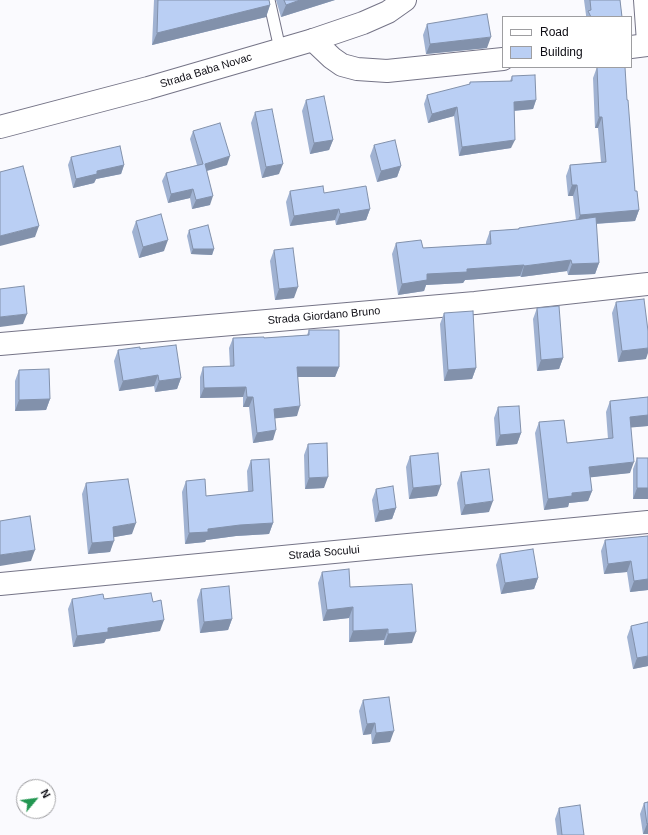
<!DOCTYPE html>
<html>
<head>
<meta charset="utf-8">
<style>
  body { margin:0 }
  #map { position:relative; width:648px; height:835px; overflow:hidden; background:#fafafe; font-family:Helvetica,sans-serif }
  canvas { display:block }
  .legend { position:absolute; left:502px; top:16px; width:130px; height:52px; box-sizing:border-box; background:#fff; border:1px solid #9e9ea1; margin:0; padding:5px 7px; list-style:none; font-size:12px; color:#0d0c13 }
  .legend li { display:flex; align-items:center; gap:8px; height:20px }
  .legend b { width:20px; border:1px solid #9e9ea1 }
  .north { position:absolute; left:16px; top:779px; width:40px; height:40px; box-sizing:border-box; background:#fff; border:1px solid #9e9ea1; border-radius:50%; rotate:61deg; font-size:11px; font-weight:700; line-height:16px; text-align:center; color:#0d0c13 }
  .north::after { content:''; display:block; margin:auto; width:14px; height:18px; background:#229651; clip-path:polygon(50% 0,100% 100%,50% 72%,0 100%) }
</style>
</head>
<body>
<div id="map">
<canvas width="648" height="835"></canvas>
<ul class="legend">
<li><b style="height:5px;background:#fff"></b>Road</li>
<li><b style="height:11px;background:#bacff4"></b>Building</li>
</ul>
<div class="north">N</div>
</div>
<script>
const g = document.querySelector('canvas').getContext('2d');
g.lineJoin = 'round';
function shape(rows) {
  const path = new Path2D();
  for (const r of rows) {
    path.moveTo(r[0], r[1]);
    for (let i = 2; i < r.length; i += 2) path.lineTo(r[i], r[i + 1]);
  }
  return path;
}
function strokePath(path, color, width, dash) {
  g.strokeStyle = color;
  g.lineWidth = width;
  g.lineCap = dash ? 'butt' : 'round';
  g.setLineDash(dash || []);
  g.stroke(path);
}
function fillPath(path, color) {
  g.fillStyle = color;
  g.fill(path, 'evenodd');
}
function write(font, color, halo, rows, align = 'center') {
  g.font = font + ' Helvetica,sans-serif';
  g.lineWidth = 4;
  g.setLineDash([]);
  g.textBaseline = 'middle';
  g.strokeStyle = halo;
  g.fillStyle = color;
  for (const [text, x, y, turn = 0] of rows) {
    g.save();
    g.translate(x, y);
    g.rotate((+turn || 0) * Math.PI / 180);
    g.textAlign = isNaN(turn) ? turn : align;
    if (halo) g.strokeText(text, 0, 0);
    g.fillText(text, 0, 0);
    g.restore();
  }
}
const lane = shape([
  [269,0,280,49]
]);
const street = shape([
  [313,40,332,58,342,65,357,69,387,71,503,59],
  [631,47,648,45],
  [0,344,475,303,648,284],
  [0,584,648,522]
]);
const secondary = shape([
  [645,0,648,42],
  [0,127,148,88,313,40,363,23,388,12,405,0]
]);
strokePath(lane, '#757487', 13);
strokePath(street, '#757487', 24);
strokePath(secondary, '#757487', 24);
strokePath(lane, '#fff', 11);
strokePath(street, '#fff', 22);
strokePath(secondary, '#fff', 22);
fillPath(shape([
  [154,0,269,0,270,5,266,17,152,45],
  [276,0,335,0,281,17],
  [584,0,620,0,622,17,586,17,586,15],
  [427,24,487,48,426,54,423,35],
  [597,67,627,100,635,191,639,210,635,221,596,224,599,263,595,274,568,275,567,271,521,277,520,276,465,280,463,283,426,285,424,291,398,295,392,254,396,243,423,248,486,244,486,242,490,231,518,229,519,228,576,220,573,196,568,196,566,176,570,165,601,162,598,128,595,128,593,78],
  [512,76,536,100,533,109,514,111,511,148,459,156,454,116,428,123,424,104,427,95,469,85,470,82,510,81],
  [306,100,333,140,329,150,310,154,302,111],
  [255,112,279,174,262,178,251,123],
  [193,131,227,165,207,171,210,205,192,209,190,198,168,203,162,181,166,173,197,165,190,139],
  [374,145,401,166,397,177,377,182,370,156],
  [71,157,124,165,121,174,96,179,94,183,73,188,68,165],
  [290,191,324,193,370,209,366,220,336,225,335,220,290,226,286,202],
  [136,221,164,251,139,258,132,232],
  [189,230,214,249,212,255,191,254,187,236],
  [274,250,294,298,275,300,270,261],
  [616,302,646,359,618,362,612,313],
  [537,308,563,358,559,369,537,371,533,319],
  [444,313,476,368,472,379,444,381,440,324],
  [309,330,339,367,335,377,298,377,297,416,275,418,273,440,253,443,249,407,243,407,243,397,200,398,200,377,203,367,230,367,229,348,233,338,264,338,307,335],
  [140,349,181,378,177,389,155,392,154,386,119,391,114,361,118,350],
  [19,370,50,399,46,410,15,411,15,381],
  [648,397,648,426,631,427,630,473,590,477,592,491,588,501,569,503,568,507,544,510,535,433,539,422,567,443,608,439,606,412,610,401],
  [498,407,521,433,517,444,496,446,494,418],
  [308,444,324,488,305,489,304,455],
  [410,456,437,496,409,499,406,467],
  [637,458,648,458,648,499,633,499,633,469],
  [251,460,273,523,269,534,236,536,206,540,205,542,185,544,182,492,186,481,206,496,248,492,247,471],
  [461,472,489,512,461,515,457,483],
  [86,483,132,534,114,537,110,552,88,554,82,494],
  [376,489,396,508,392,519,375,522,372,500],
  [648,536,648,590,630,592,627,572,604,574,601,551,605,540],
  [500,554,538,578,534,589,501,594,496,565],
  [322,572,350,587,412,643,384,645,384,640,349,642,349,618,323,621,318,583],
  [201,589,232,619,228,630,200,633,197,600],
  [72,599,153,602,160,631,106,639,104,643,73,647,68,609],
  [631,626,648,666,633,669,627,637],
  [363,700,390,742,372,744,371,734,363,735,359,711],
  [648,802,648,834,643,834,640,814,644,803],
  [559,808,584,835,557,835,555,819]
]), '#a0b2d2');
fillPath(shape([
  [300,0,335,0,281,17,286,5],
  [270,5,266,17,152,45,157,33],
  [491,37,487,48,426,54,430,44],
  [536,100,533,109,511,111,514,102],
  [457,107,454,116,428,123,432,114],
  [599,117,602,117,598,128,595,128],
  [333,140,329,150,310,154,314,143],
  [515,140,511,148,459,156,462,147],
  [230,156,227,165,202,172,205,164],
  [283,164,279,174,262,178,266,167],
  [124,165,121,174,96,179,94,183,73,188,76,179,97,171],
  [401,166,397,177,377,182,381,171],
  [572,185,577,185,573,196,568,196],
  [193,189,190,198,168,203,171,194],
  [213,196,210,205,192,209,196,200],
  [339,209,335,220,290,226,294,216],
  [370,209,366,220,336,225,340,214],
  [639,210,635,221,576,225,580,215],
  [39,226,35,237,0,246,0,236],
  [168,240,164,251,139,258,143,247],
  [193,249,214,249,212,255,191,254],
  [571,260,567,271,521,277,524,266],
  [599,263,595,274,568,275,572,264],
  [524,265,520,276,465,280,463,283,426,285,424,291,398,295,402,284,427,274,467,269],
  [298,287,294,298,275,300,279,289],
  [27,314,23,324,0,327,0,317],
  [648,348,648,353,646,359,618,362,622,351],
  [563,358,559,369,537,371,541,360],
  [297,367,339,367,335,377,294,377],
  [476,368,472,379,444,381,448,370],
  [158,375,154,386,119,391,123,381],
  [181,378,177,389,155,392,159,381],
  [246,387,243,397,200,398,204,388],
  [247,397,253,397,249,407,243,407],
  [50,399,46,410,15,411,19,400],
  [300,406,297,416,270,419,274,409],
  [648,415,648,426,626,428,630,417],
  [276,430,273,440,253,443,257,433],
  [521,433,517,444,496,446,500,435],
  [634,462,630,473,585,478,589,467],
  [328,477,324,488,305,489,309,478],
  [441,485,437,496,409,499,413,488],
  [637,488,648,488,648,499,633,499],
  [592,491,588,501,569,503,568,507,544,510,548,499,572,493],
  [493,501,489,512,461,515,465,505],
  [396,508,392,519,375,522,379,511],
  [136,523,132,534,109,538,113,527],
  [273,523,269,534,236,536,206,540,205,542,185,544,189,533,208,529,240,525],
  [114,541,110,552,88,554,92,543],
  [35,550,31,561,0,566,0,555],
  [631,561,627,572,604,574,608,564],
  [538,578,534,589,501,594,505,583],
  [648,579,648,590,630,592,634,581],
  [353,607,349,618,323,621,327,610],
  [232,619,228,630,200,633,204,622],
  [164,620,160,631,106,639,104,643,73,647,77,636,108,628],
  [388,629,384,640,349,642,353,631],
  [416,632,412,643,384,645,388,634],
  [648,656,648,666,633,669,637,658],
  [375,723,371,734,363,735,367,724],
  [394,731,390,742,372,744,376,733],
  [648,823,648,834,643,834,647,824]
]), '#8291ab');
const building = shape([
  [158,0,269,0,270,5,157,33,158,0],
  [284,0,300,0,286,5,284,0],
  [590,0,620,0,622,17,591,17,588,11,591,10,590,0],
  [487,14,491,37,430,44,427,24,487,14],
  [597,67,625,67,627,100,628,100,635,191,637,191,639,210,580,215,577,185,572,185,570,165,606,162,602,117,599,117,597,67],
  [535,75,536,100,514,102,515,140,462,147,457,107,432,114,427,95,470,84,470,82,512,81,512,76,535,75],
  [324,96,333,140,314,143,306,100,324,96],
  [272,109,283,164,266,167,255,112,272,109],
  [220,123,230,156,205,164,213,196,196,200,193,189,171,194,166,173,203,164,193,131,220,123],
  [395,140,401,166,381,171,374,145,395,140],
  [120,146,124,165,97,171,97,174,76,179,71,157,120,146],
  [23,166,39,226,0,236,0,172,23,166],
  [323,186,324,193,366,186,370,209,340,214,339,209,294,216,290,191,323,186],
  [161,214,168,240,143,247,136,221,161,214],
  [596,217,599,263,572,264,571,260,524,266,524,265,467,269,467,272,427,274,427,280,402,284,396,243,421,240,423,248,491,244,490,231,519,229,519,228,596,217],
  [208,225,214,249,193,249,189,230,208,225],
  [293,248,298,287,279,289,274,250,293,248],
  [24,286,27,314,0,317,0,289,24,286],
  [644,299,648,331,648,348,622,351,616,302,644,299],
  [559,306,563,358,541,360,537,308,559,306],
  [473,311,476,368,448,370,444,313,473,311],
  [309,330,339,330,339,367,297,367,300,406,274,409,276,430,257,433,253,397,247,397,246,387,204,388,203,367,234,366,233,338,264,337,264,338,309,335,309,330],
  [176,345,181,378,159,381,158,375,123,381,118,350,140,347,140,349,176,345],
  [49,369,50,399,19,400,19,370,49,369],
  [648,397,648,415,630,417,634,462,589,467,592,491,572,493,572,496,548,499,539,422,564,420,567,443,613,438,610,401,648,397],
  [519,406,521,433,500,435,498,407,519,406],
  [327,443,328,477,309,478,308,444,327,443],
  [438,453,441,485,413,488,410,456,438,453],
  [637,458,648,458,648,488,637,488,637,458],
  [269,459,273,523,240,525,208,529,208,532,189,533,186,481,205,479,206,496,253,491,251,460,269,459],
  [489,469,493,501,465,505,461,472,489,469],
  [128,479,136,523,113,527,114,541,92,543,86,483,128,479],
  [393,486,396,508,379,511,376,489,393,486],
  [30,516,35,550,0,555,0,521,30,516],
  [648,536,648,579,634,581,631,561,608,564,605,540,648,536],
  [533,549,538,578,505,583,500,554,533,549],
  [349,569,350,587,412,584,416,632,388,634,388,629,353,631,353,607,327,610,322,572,349,569],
  [229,586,232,619,204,622,201,589,229,586],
  [151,593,153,602,161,600,164,620,108,628,108,632,77,636,72,599,103,594,104,599,151,593],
  [648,622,648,656,637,658,631,626,648,622],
  [389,697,394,731,376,733,375,723,367,724,363,700,389,697],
  [648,802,648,823,647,824,644,803,648,802],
  [580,805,584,835,562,835,559,808,580,805]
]);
fillPath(building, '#bacff4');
strokePath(building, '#8291ab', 1);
write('11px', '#0d0c13', '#fff', [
  ["Strada Baba Novac",206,71,-17],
  ["Strada Giordano Bruno",324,316,-5],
  ["Strada Socului",324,553,-5]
]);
</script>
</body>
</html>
